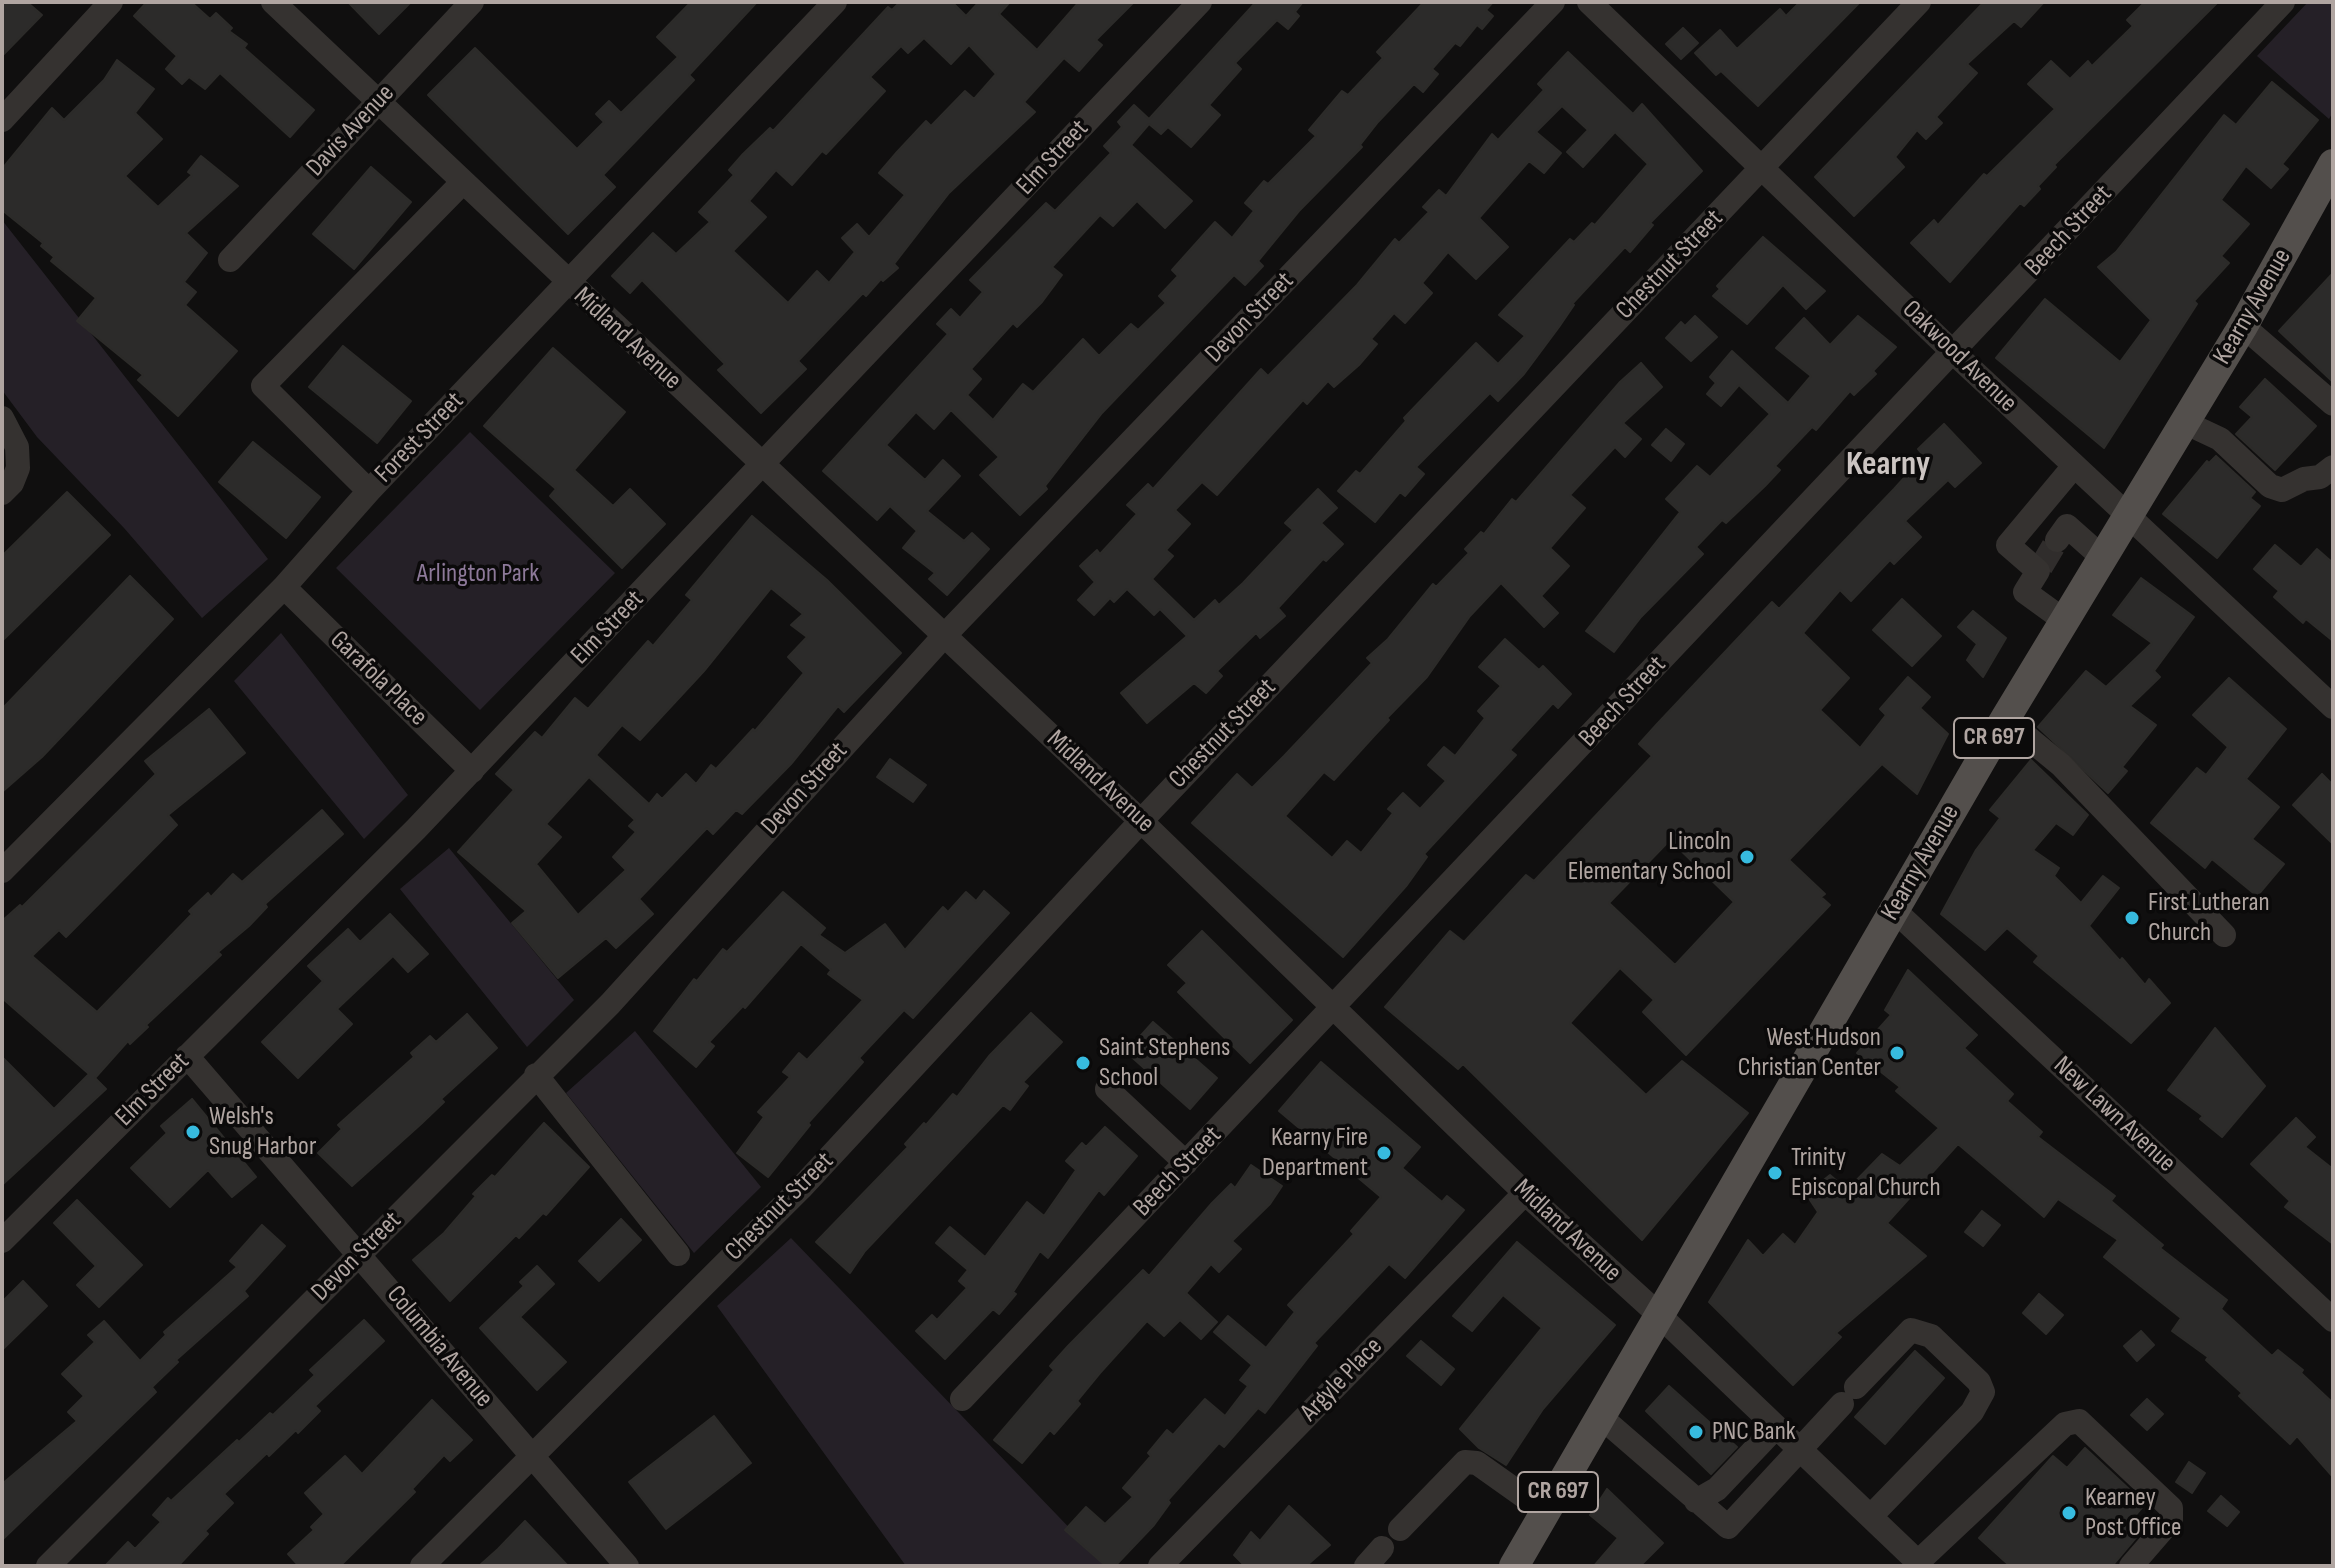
<!DOCTYPE html>
<html>
<head>
<meta charset="utf-8">
<style>
  body { margin:0 }
  #map { position:relative; width:2335px; height:1568px; overflow:hidden; background:#100f0f; font-family:"Sofia Sans Condensed",sans-serif }
  canvas { display:block }
  .frame { position:absolute; inset:0; border:4px solid #b0a5a1; pointer-events:none }
</style>
</head>
<body>
<div id="map">
<canvas width="2335" height="1568"></canvas>
<div class="frame"></div>
</div>
<script>
const g = document.querySelector('canvas').getContext('2d');
g.lineJoin = 'round';
function fillPath(path, color) {
  g.fillStyle = color;
  g.fill(path, 'evenodd');
}
function shape(rows) {
  const path = new Path2D();
  for (const r of rows) {
    path.moveTo(r[0], r[1]);
    for (let i = 2; i < r.length; i += 2) path.lineTo(r[i], r[i + 1]);
  }
  return path;
}
function strokePath(path, color, width, dash) {
  g.strokeStyle = color;
  g.lineWidth = width;
  g.lineCap = dash ? 'butt' : 'round';
  g.setLineDash(dash || []);
  g.stroke(path);
}
function write(font, color, halo, rows, align = 'center') {
  g.font = font + ' "Sofia Sans Condensed",sans-serif';
  g.lineWidth = 7;
  g.setLineDash([]);
  g.textBaseline = 'middle';
  g.strokeStyle = halo;
  g.fillStyle = color;
  for (const [text, x, y, turn = 0] of rows) {
    g.save();
    g.translate(x, y);
    g.rotate((+turn || 0) * Math.PI / 180);
    g.textAlign = isNaN(turn) ? turn : align;
    if (halo) g.strokeText(text, 0, 0);
    g.fillText(text, 0, 0);
    g.restore();
  }
}
fillPath(shape([
  [2308,2,2333,2,2333,112,2329,119,2257,56],
  [2,220,268,559,202,618,124,528,37,437,2,390],
  [470,432,615,573,480,710,336,568],
  [281,633,408,795,364,839,234,681],
  [449,848,574,1000,527,1047,400,889],
  [635,1031,761,1187,694,1253,566,1093],
  [791,1238,1106,1566,906,1566,717,1306]
]), '#252027');
const building = shape([
  [2,2,27,2,42,15,2,56,2,2],
  [147,2,191,2,210,19,216,13,232,28,229,31,247,44,244,48,314,110,290,137,220,73,205,89,189,77,182,84,166,69,177,56,134,16,147,2],
  [348,2,411,2,379,34,348,2],
  [691,2,757,2,689,75,694,80,603,175,615,187,568,234,428,95,475,48,577,149,604,122,596,114,609,101,621,113,678,57,657,37,691,2],
  [900,2,952,2,966,16,979,2,1010,2,999,14,1037,50,1079,2,1134,2,1096,40,1102,45,1079,71,1064,58,1024,102,1035,112,949,193,894,264,898,268,883,281,881,279,866,296,863,293,798,361,806,369,761,413,718,370,725,364,642,280,630,293,612,276,653,233,676,254,710,222,699,212,734,175,729,170,743,154,770,128,773,131,888,7,892,10,900,2],
  [924,38,951,64,969,45,996,74,974,99,965,91,931,126,926,121,897,152,879,173,905,195,869,237,857,224,842,238,855,252,829,283,817,271,788,303,733,251,766,217,749,201,776,170,792,185,822,151,826,154,885,91,870,77,901,46,908,53,924,38],
  [1256,2,1303,2,1295,12,1299,16,1288,29,1277,20,1235,63,1241,69,1209,105,1220,115,1191,147,1168,127,1161,134,1149,124,1131,145,1192,201,1165,228,1137,201,1113,226,1100,215,1052,267,1062,275,1042,302,1017,327,1013,323,971,369,981,379,967,395,993,420,1023,384,1033,392,1083,339,1099,356,1131,324,1138,330,1166,303,1159,296,1178,276,1172,270,1215,222,1232,238,1254,211,1245,203,1264,181,1268,184,1316,136,1309,130,1342,91,1348,95,1383,58,1377,52,1424,2,1493,2,1486,10,1493,16,1482,29,1477,25,1460,46,1455,43,1432,69,1438,74,1423,92,1414,84,1378,122,1360,145,1362,147,1299,211,1258,261,1263,266,1245,285,1234,275,1102,413,1045,486,1047,489,1020,515,980,475,999,457,951,410,934,429,916,412,886,445,925,480,943,460,960,476,927,511,964,541,972,533,989,549,947,595,929,579,935,573,903,548,917,531,890,506,877,520,823,471,948,334,937,324,951,309,960,318,983,292,970,280,1046,203,1055,211,1111,153,1104,146,1122,127,1118,122,1134,105,1149,119,1256,2],
  [1800,2,1860,2,1758,106,1721,71,1716,75,1695,53,1720,30,1737,49,1780,9,1786,16,1800,2],
  [1984,2,2044,2,2021,27,2014,21,1967,64,1977,73,1936,117,1942,123,1926,139,1917,130,1895,157,1904,167,1854,216,1815,177,1984,2],
  [2145,2,2218,2,2054,165,2056,167,2038,186,2040,189,2024,206,2020,203,1950,282,1911,243,1934,220,1938,225,1984,174,1987,176,2055,109,2028,84,2051,61,2070,79,2088,61,2092,66,2133,26,2127,20,2145,2],
  [1683,28,1698,43,1681,59,1666,44,1683,28],
  [1568,52,1633,114,1642,104,1702,171,1650,223,1653,225,1630,252,1625,247,1572,304,1574,305,1559,327,1524,374,1498,401,1490,393,1416,467,1424,474,1405,496,1400,492,1375,522,1338,491,1356,471,1360,474,1406,421,1404,418,1476,343,1498,364,1525,336,1499,315,1570,239,1574,242,1592,223,1595,225,1648,164,1615,132,1583,167,1567,152,1588,130,1562,106,1536,132,1561,153,1544,173,1529,161,1479,218,1508,247,1476,279,1448,252,1422,283,1432,293,1405,323,1394,313,1371,339,1377,344,1359,365,1334,387,1328,381,1307,404,1303,400,1217,495,1202,482,1175,510,1190,524,1166,550,1173,556,1152,579,1194,620,1215,600,1219,605,1243,583,1293,530,1285,523,1318,489,1337,508,1321,523,1343,544,1326,561,1323,559,1278,608,1285,616,1260,638,1256,633,1217,671,1222,676,1206,693,1194,683,1147,723,1121,693,1187,636,1160,609,1154,615,1127,589,1114,602,1110,598,1094,615,1078,600,1095,582,1080,566,1097,550,1100,554,1137,514,1127,505,1148,484,1153,489,1261,369,1268,376,1357,285,1395,239,1399,243,1429,212,1423,207,1439,190,1446,196,1492,134,1498,140,1544,90,1538,84,1568,52],
  [117,60,154,89,135,113,162,139,125,176,158,207,192,175,188,172,201,156,238,186,186,233,207,253,184,282,196,292,185,305,237,351,178,416,138,380,143,375,77,321,96,298,51,261,54,257,41,246,43,243,2,210,2,169,52,108,64,120,104,80,117,60],
  [2272,82,2318,120,2282,164,2288,169,2271,188,2246,166,2221,200,2249,224,2221,256,2229,263,2194,301,2197,304,2104,448,1996,358,2045,299,2120,362,2151,320,2098,267,2116,252,2224,115,2236,125,2272,82],
  [371,167,411,202,354,269,313,234,371,167],
  [1763,237,1825,291,1806,309,1783,285,1747,324,1713,296,1720,289,1717,286,1763,237],
  [2333,273,2333,382,2279,331,2333,273],
  [1695,316,1717,337,1691,361,1666,338,1681,322,1685,326,1695,316],
  [1858,316,1896,347,1873,371,1876,374,1854,395,1850,391,1816,430,1812,427,1775,466,1780,470,1765,486,1726,523,1722,520,1696,547,1703,554,1641,617,1614,652,1586,631,1680,512,1666,499,1697,466,1710,477,1770,414,1739,385,1721,406,1707,394,1716,383,1710,377,1732,351,1788,403,1811,376,1776,348,1804,318,1830,345,1858,316],
  [343,346,411,401,377,443,309,387,343,346],
  [553,348,625,412,574,470,613,506,630,489,665,524,622,568,550,496,556,489,484,426,553,348],
  [1641,363,1662,387,1623,423,1641,439,1625,457,1615,447,1570,495,1585,508,1550,548,1569,566,1541,596,1558,613,1544,627,1501,583,1470,616,1427,677,1387,718,1389,720,1374,736,1334,780,1324,772,1285,816,1332,858,1347,841,1361,853,1393,813,1388,809,1403,793,1420,809,1446,781,1428,765,1444,747,1455,756,1485,718,1478,711,1501,686,1479,667,1505,639,1539,670,1543,666,1571,694,1558,708,1553,703,1510,750,1516,755,1424,854,1427,857,1407,885,1343,957,1192,823,1237,774,1252,788,1284,756,1372,663,1367,658,1388,639,1433,584,1436,587,1469,553,1465,549,1481,532,1484,534,1512,499,1516,502,1620,382,1641,363],
  [2265,379,2316,426,2275,470,2236,434,2252,417,2240,407,2265,379],
  [1944,424,1981,463,1955,487,1948,480,1905,521,1921,537,1894,564,1890,560,1851,601,1840,590,1803,633,1849,678,1820,710,1860,748,1886,715,1880,709,1908,677,1930,697,1920,708,1948,734,1917,794,1882,764,1789,860,1825,894,1821,897,1830,905,1686,1055,1643,1012,1654,1000,1620,968,1570,1023,1646,1095,1682,1061,1748,1113,1642,1240,1463,1064,1458,1069,1385,1007,1450,931,1464,942,1526,875,1534,881,1652,756,1639,744,1657,724,1772,602,1779,609,1894,489,1924,456,1918,449,1944,424],
  [1670,840,1734,902,1675,965,1609,903,1670,840],
  [1666,429,1684,444,1671,461,1652,445,1666,429],
  [253,442,320,497,286,538,219,482,253,442],
  [2216,456,2255,492,2250,498,2260,506,2217,558,2163,514,2207,461,2209,463,2216,456],
  [67,492,110,535,2,641,2,556,67,492],
  [752,516,827,580,901,653,844,712,838,706,791,764,742,814,736,810,713,834,707,828,639,899,653,914,616,948,606,938,558,978,512,923,526,911,458,852,514,790,496,774,535,732,542,738,575,698,588,709,648,641,653,646,692,600,686,595,752,516],
  [771,588,803,614,791,625,807,637,788,657,804,673,755,731,753,729,716,769,711,765,696,784,686,774,662,799,657,794,649,804,596,755,622,725,640,740,704,671,771,588],
  [589,777,635,820,629,826,636,832,613,857,626,870,578,915,536,864,561,837,546,824,589,777],
  [2275,545,2301,567,2317,549,2333,563,2333,641,2306,619,2303,623,2274,597,2279,591,2254,569,2275,545],
  [130,576,173,619,42,757,2,792,2,709,130,576],
  [2141,578,2194,617,2154,671,2160,677,2130,706,2156,725,2122,767,2127,771,2108,793,2038,727,2086,671,2106,687,2152,643,2113,615,2141,578],
  [1902,599,1941,636,1912,666,1873,630,1902,599],
  [1973,611,2006,638,1983,677,1967,660,1977,644,1958,627,1973,611],
  [2229,678,2286,729,2246,779,2279,807,2252,839,2284,864,2257,896,2212,859,2205,868,2151,823,2197,768,2206,775,2228,747,2193,715,2229,678],
  [209,709,245,753,168,815,177,825,66,937,59,930,32,956,97,1012,192,914,189,911,208,893,211,897,233,874,242,882,322,810,343,834,265,904,267,907,249,926,218,952,221,955,146,1025,148,1027,130,1044,128,1041,95,1078,106,1089,2,1185,2,1057,54,1109,89,1074,2,998,2,921,20,905,22,907,156,774,145,761,209,709],
  [890,759,926,785,913,802,877,777,890,759],
  [2031,760,2088,815,2073,835,2056,823,2033,850,2059,868,2054,876,2081,903,2103,876,2119,888,2089,926,2120,961,2122,958,2145,985,2149,979,2170,1003,2131,1043,2034,962,2039,956,2007,928,1985,950,1941,914,1976,850,2000,818,1990,810,2031,760],
  [2322,774,2333,785,2333,844,2293,805,2322,774],
  [984,891,1009,913,913,1018,904,1010,859,1058,863,1062,808,1123,810,1125,768,1177,737,1153,764,1117,758,1112,790,1077,783,1072,799,1053,807,1060,863,1000,828,974,831,970,801,944,745,1008,743,1006,709,1042,714,1046,696,1067,654,1031,694,979,697,981,723,949,727,952,783,892,825,928,819,935,845,953,885,924,905,950,943,907,948,912,966,892,976,901,984,891],
  [390,914,428,954,408,972,393,956,337,1009,352,1024,298,1078,262,1042,323,981,308,966,348,929,360,942,390,914],
  [1202,931,1292,1020,1250,1063,1178,992,1187,983,1168,965,1202,931],
  [1908,970,1977,1035,1964,1048,2013,1094,2007,1101,2042,1132,2038,1137,2115,1196,2111,1201,2163,1245,2160,1248,2227,1300,2221,1309,2272,1356,2278,1350,2303,1370,2301,1373,2333,1403,2333,1477,2297,1436,2290,1444,2239,1396,2242,1393,2206,1360,2208,1357,2172,1331,2181,1318,2104,1257,2118,1240,2058,1199,2044,1217,1958,1144,1887,1223,1926,1256,1836,1333,1841,1337,1793,1385,1709,1302,1748,1240,1763,1256,1783,1234,1795,1245,1818,1212,1806,1194,1830,1175,1847,1190,1882,1154,1900,1166,1939,1128,1896,1091,1900,1087,1857,1053,1891,1015,1885,1010,1908,970],
  [1031,1013,1062,1042,1023,1082,1028,1086,1010,1110,1003,1105,865,1251,850,1273,816,1242,908,1147,905,1144,924,1123,926,1125,953,1094,957,1097,989,1056,1031,1013],
  [467,1014,497,1048,441,1099,444,1102,421,1124,352,1186,318,1153,342,1129,338,1125,414,1057,411,1053,430,1036,436,1042,467,1014],
  [1153,1022,1217,1078,1190,1109,1126,1052,1153,1022],
  [2215,1028,2265,1086,2222,1137,2200,1119,2203,1116,2168,1090,2215,1028],
  [1321,1062,1420,1147,1402,1168,1442,1202,1447,1196,1464,1210,1405,1278,1389,1264,1314,1343,1317,1346,1265,1413,1258,1408,1224,1447,1219,1443,1168,1500,1170,1503,1154,1525,1115,1566,1106,1566,1065,1530,1086,1507,1105,1524,1133,1497,1123,1488,1151,1456,1148,1453,1167,1430,1173,1435,1205,1399,1225,1416,1248,1386,1240,1380,1252,1365,1214,1332,1228,1316,1266,1348,1295,1312,1288,1305,1354,1234,1351,1231,1381,1197,1279,1111,1321,1062],
  [192,1099,256,1177,232,1197,208,1170,170,1207,131,1168,167,1133,161,1126,192,1099],
  [2296,1118,2315,1137,2305,1147,2333,1169,2333,1244,2285,1207,2290,1201,2251,1164,2296,1118],
  [544,1123,589,1167,546,1215,543,1213,519,1238,516,1235,450,1301,413,1260,444,1233,476,1196,473,1194,492,1175,495,1177,544,1123],
  [1105,1127,1137,1156,1104,1195,1099,1190,1048,1258,1040,1251,1013,1292,1016,1294,999,1314,993,1309,945,1359,916,1331,932,1315,937,1320,967,1288,959,1281,968,1270,936,1243,950,1227,985,1257,1027,1202,1044,1216,1076,1170,1066,1161,1082,1143,1086,1147,1105,1127],
  [1251,1165,1282,1186,1270,1204,1232,1241,1241,1249,1219,1272,1211,1264,1186,1293,1217,1322,1201,1339,1180,1320,1164,1336,1147,1321,1100,1373,1077,1401,1080,1404,1054,1434,1050,1430,1022,1463,994,1440,1054,1370,1050,1366,1068,1346,1143,1270,1149,1276,1212,1203,1231,1184,1235,1188,1251,1165],
  [77,1200,142,1265,99,1307,77,1285,96,1266,54,1223,77,1200],
  [1982,1211,2000,1225,1983,1246,1965,1232,1982,1211],
  [621,1219,641,1240,599,1281,579,1261,621,1219],
  [262,1225,285,1246,244,1291,248,1296,176,1360,178,1362,152,1387,156,1392,2,1540,2,1484,77,1421,68,1412,84,1396,62,1374,95,1342,88,1335,104,1321,140,1361,166,1335,164,1332,237,1267,230,1261,262,1225],
  [1517,1242,1615,1325,1543,1409,1506,1465,1479,1448,1460,1429,1542,1328,1503,1295,1472,1331,1453,1316,1517,1242],
  [537,1266,554,1284,520,1317,566,1362,537,1390,480,1328,524,1286,520,1282,537,1266],
  [23,1281,47,1306,2,1350,2,1302,23,1281],
  [2039,1294,2063,1315,2046,1334,2023,1313,2039,1294],
  [364,1320,384,1341,315,1406,320,1411,298,1433,296,1430,269,1456,267,1453,224,1494,233,1503,205,1531,208,1534,178,1566,105,1566,128,1542,135,1549,161,1522,153,1515,168,1498,171,1501,237,1440,239,1442,270,1413,273,1415,315,1375,310,1370,364,1320],
  [2141,1331,2154,1345,2137,1361,2124,1346,2141,1331],
  [1421,1341,1454,1369,1441,1385,1407,1356,1421,1341],
  [1915,1351,1944,1378,1885,1444,1855,1417,1915,1351],
  [1669,1386,1737,1447,1711,1474,1646,1411,1669,1386],
  [2147,1399,2163,1414,2147,1430,2131,1415,2147,1399],
  [432,1400,472,1440,450,1461,444,1455,412,1489,415,1492,340,1566,299,1566,288,1554,314,1530,311,1527,324,1514,305,1493,345,1456,362,1474,432,1400],
  [714,1416,751,1463,666,1529,629,1482,714,1416],
  [2085,1448,2145,1504,2128,1524,2139,1534,2112,1566,2010,1566,1979,1538,2053,1456,2067,1468,2085,1448],
  [2189,1462,2205,1473,2192,1493,2176,1482,2189,1462],
  [1607,1489,1663,1543,1640,1566,1594,1566,1618,1538,1590,1515,1607,1489],
  [2221,1496,2239,1512,2227,1526,2208,1511,2221,1496],
  [1289,1506,1330,1545,1306,1566,1245,1566,1234,1555,1251,1532,1260,1541,1289,1506],
  [525,1521,568,1566,479,1566,498,1549,525,1521]
]);
fillPath(building, '#2c2b2a');
strokePath(building, '#2c2b29', 2);
strokePath(shape([
  [2041,567,2057,540]
]), '#302d2c', 24, [24, 12]);
strokePath(shape([
  [273,2,1141,821,1525,1193,1658,1314,1922,1566],
  [1589,2,1954,353,2333,707],
  [2,120,111,2],
  [230,260,472,2],
  [2243,326,2333,404],
  [2,418,17,447,18,468,12,483,2,493],
  [2186,423,2220,439,2270,486,2282,490,2304,479,2320,477,2333,467],
  [369,491,263,386,463,182],
  [2057,540,2067,526,2103,558],
  [284,587,472,771],
  [2065,621,2025,592,2038,571,2008,545,2074,466],
  [2005,719,2061,765,2224,935],
  [2,871,284,587,369,491,835,2],
  [1894,910,2333,1320],
  [187,1056,627,1566],
  [536,1075,678,1254],
  [1107,1089,1186,1163],
  [2,1241,416,829,1200,2],
  [1856,1387,1911,1330,1931,1336,1979,1382,1983,1392,1972,1412,1871,1516],
  [962,1399,2283,2],
  [1602,1418,1728,1527,1842,1404],
  [1696,1501,1717,1489,1775,1428],
  [1400,1529,1465,1462,1477,1463,1546,1512],
  [1918,1562,2065,1424,2079,1421,2171,1508,2171,1520,2131,1566],
  [48,1566,610,1004,944,636,1553,2],
  [422,1566,801,1188,1141,821,1919,2],
  [1160,1566,1525,1193],
  [1366,1566,1382,1548]
]), '#353230', 24);
strokePath(shape([
  [1514,1566,2005,719,2243,326,2333,164]
]), '#534f4c', 30);
for (const [x, y, r, color] of [
  [1747,857,8,"#37bbdf"],
  [2132,918,8,"#37bbdf"],
  [1897,1053,8,"#37bbdf"],
  [1083,1063,8,"#37bbdf"],
  [193,1132,8,"#37bbdf"],
  [1384,1153,8,"#37bbdf"],
  [1775,1173,8,"#37bbdf"],
  [1696,1432,8,"#37bbdf"],
  [2069,1513,8,"#37bbdf"]
]) {
  const dot = new Path2D();
  dot.arc(x, y, r, 0, 2 * Math.PI);
  g.fillStyle = color;
  g.fill(dot);
  strokePath(dot, '#0b0a0a', 3);
}
for (const [x, y, w] of [
  [1994,738,80],
  [1558,1492,80]
]) {
  const box = new Path2D();
  box.roundRect(x - w / 2, y - 20, w, 40, 6);
  g.fillStyle = '#0b0a0a';
  g.fill(box);
  strokePath(box, '#b0a5a1', 2);
}
write('bold 24px', '#b0a5a1', null, [
  ["CR 697",1994,738],
  ["CR 697",1558,1492]
]);
write('26px', '#b0a5a1', '#0b0a0a', [
  ["Davis Avenue",351,131,-47],
  ["Elm Street",1053,158,-47],
  ["Beech Street",2069,231,-47],
  ["Chestnut Street",1670,265,-46],
  ["Kearny Avenue",2253,307,-60],
  ["Devon Street",1250,318,-46],
  ["Midland Avenue",627,339,43],
  ["Oakwood Avenue",1959,357,44],
  ["Forest Street",420,438,-46],
  ["Elm Street",608,628,-46],
  ["Garafola Place",378,679,44],
  ["Beech Street",1623,702,-47],
  ["Chestnut Street",1223,734,-46],
  ["Midland Avenue",1100,782,43],
  ["Devon Street",805,789,-48],
  ["Kearny Avenue",1921,863,-60],
  ["Elm Street",153,1090,-45],
  ["New Lawn Avenue",2114,1115,43],
  ["Beech Street",1178,1172,-46],
  ["Chestnut Street",780,1207,-45],
  ["Midland Avenue",1567,1231,43],
  ["Devon Street",357,1257,-45],
  ["Columbia Avenue",439,1347,50],
  ["Argyle Place",1342,1380,-46]
]);
write('26px', '#8d7999', '#0b0a0a', [
  ["Arlington Park",478,574]
]);
write('26px', '#b0a5a1', '#0b0a0a', [
  ["Lincoln",1731,842,"right"],
  ["Elementary School",1731,872,"right"],
  ["First Lutheran",2148,903],
  ["Church",2148,933],
  ["West Hudson",1881,1038,"right"],
  ["Christian Center",1881,1068,"right"],
  ["Saint Stephens",1099,1048],
  ["School",1099,1078],
  ["Welsh's",209,1117],
  ["Snug Harbor",209,1147],
  ["Kearny Fire",1368,1138,"right"],
  ["Department",1368,1168,"right"],
  ["Trinity",1791,1158],
  ["Episcopal Church",1791,1188],
  ["PNC Bank",1712,1432],
  ["Kearney",2085,1498],
  ["Post Office",2085,1528]
], 'left');
write('bold 34px', '#ccc5c2', '#0b0a0a', [
  ["Kearny",1888,465]
]);
</script>
</body>
</html>
